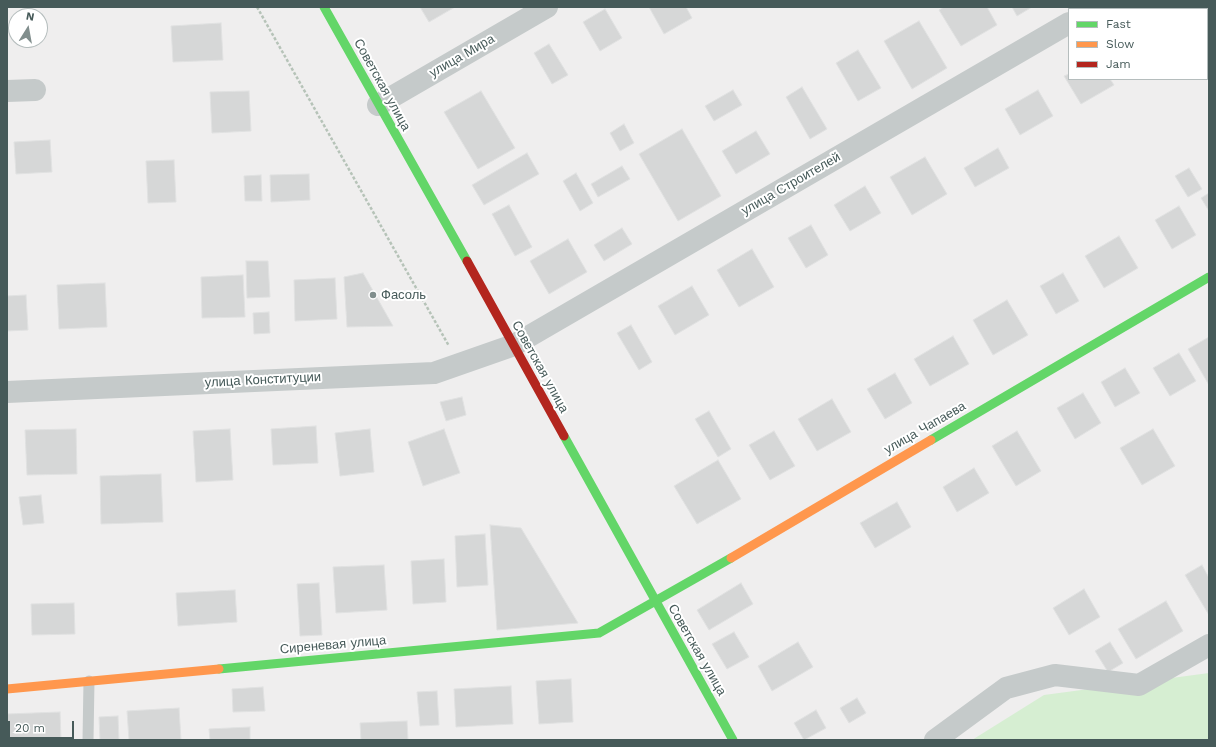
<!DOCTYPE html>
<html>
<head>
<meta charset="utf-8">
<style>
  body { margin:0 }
  #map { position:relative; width:1216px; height:747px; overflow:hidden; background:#efeeee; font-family:"Work Sans",sans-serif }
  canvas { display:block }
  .frame { position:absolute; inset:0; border:8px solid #465a59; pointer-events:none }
  .legend { position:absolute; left:1068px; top:8px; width:140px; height:72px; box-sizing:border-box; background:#fff; border:1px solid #b5bdbd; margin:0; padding:5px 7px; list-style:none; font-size:12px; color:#465a59 }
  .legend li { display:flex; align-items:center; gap:8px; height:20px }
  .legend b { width:20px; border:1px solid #b5bdbd }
  .north { position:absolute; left:8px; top:8px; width:40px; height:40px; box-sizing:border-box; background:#fff; border:1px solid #b5bdbd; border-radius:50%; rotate:11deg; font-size:11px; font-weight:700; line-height:16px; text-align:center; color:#465a59 }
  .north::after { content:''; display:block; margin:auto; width:14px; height:18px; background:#818e8d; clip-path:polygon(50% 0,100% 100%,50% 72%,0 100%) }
  .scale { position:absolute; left:8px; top:721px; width:66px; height:18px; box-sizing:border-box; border:2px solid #465a59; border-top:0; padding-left:5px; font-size:12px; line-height:14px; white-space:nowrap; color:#465a59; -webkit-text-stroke:3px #fff; paint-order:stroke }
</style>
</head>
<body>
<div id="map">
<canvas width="1216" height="747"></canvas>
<div class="frame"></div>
<ul class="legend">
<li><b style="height:5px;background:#63d668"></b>Fast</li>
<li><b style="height:5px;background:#ff974d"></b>Slow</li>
<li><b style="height:5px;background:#b3261e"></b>Jam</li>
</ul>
<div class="north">N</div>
<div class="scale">20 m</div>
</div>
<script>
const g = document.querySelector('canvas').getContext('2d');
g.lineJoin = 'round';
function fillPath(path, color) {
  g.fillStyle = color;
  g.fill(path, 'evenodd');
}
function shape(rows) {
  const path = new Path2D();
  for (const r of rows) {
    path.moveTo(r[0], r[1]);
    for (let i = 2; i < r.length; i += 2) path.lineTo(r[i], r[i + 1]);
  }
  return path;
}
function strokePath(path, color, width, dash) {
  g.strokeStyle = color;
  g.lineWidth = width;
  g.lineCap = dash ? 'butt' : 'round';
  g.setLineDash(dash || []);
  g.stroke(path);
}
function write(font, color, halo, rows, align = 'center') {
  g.font = font + ' "Work Sans",sans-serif';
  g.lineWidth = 4;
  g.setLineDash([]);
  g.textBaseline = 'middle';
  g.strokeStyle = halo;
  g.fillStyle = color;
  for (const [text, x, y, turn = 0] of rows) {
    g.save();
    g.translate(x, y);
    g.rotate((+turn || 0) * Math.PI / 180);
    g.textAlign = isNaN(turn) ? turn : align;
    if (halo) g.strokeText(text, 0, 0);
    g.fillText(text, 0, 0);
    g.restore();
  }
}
fillPath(shape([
  [1209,673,1209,740,972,740,1044,695]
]), '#d6eed2');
const building = shape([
  [420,7,455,7,429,22,420,7],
  [649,7,686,7,692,18,664,34,649,7],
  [944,7,987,7,997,25,961,46,939,10,944,7],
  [1012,7,1032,7,1017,16,1012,7],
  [1183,7,1209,7,1209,28,1207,29,1207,9,1179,9,1183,7],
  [605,9,622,38,600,51,583,22,605,9],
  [919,21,947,68,912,89,884,41,919,21],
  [221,23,223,60,173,62,171,26,221,23],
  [549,44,568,75,552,84,534,53,549,44],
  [858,50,881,88,858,101,836,63,858,50],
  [1069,74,1069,79,1110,79,1114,85,1081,104,1064,76,1069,74],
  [802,87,827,129,810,139,786,97,802,87],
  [733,90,742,105,714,121,705,106,733,90],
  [1038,90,1053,116,1020,135,1005,109,1038,90],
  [249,91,251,131,212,133,210,92,249,91],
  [481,91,515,148,478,169,444,112,481,91],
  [624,124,634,143,620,151,610,133,624,124],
  [682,129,721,196,678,221,639,154,682,129],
  [756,131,770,154,736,174,722,151,756,131],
  [50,140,52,172,16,174,14,142,50,140],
  [998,148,1009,168,975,187,964,168,998,148],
  [527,153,539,174,484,205,472,185,527,153],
  [925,157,947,194,912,215,890,177,925,157],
  [174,160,176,202,148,203,146,161,174,160],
  [622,166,630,179,598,197,591,184,622,166],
  [1189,168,1202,189,1188,197,1175,176,1189,168],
  [576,173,593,203,580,211,563,181,576,173],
  [309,174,310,200,271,202,270,175,309,174],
  [261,175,262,201,245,201,244,176,261,175],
  [865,186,881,213,850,231,834,205,865,186],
  [1209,193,1209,211,1201,198,1209,193],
  [509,205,532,247,515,256,492,214,509,205],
  [1179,206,1196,235,1172,249,1155,220,1179,206],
  [811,225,828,255,806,268,788,238,811,225],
  [622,228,632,244,604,261,594,245,622,228],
  [1119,236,1138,268,1104,288,1085,256,1119,236],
  [568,239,587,272,549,294,530,261,568,239],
  [752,249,774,287,739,307,717,270,752,249],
  [246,261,268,261,270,297,247,298,246,261],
  [363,273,393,326,347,327,344,277,363,273],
  [1063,273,1079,301,1056,314,1040,286,1063,273],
  [243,275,245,317,202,318,201,277,243,275],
  [335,278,337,319,295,321,294,280,335,278],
  [105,283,107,327,59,329,57,285,105,283],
  [692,286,709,315,675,335,658,306,692,286],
  [26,295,28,330,7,331,7,296,26,295],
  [1007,300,1028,335,993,355,973,320,1007,300],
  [269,312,270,333,254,334,253,313,269,312],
  [631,325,652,362,639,370,617,333,631,325],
  [953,336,969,364,930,386,914,359,953,336],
  [1209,337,1209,385,1188,349,1209,337],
  [1179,353,1196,381,1170,396,1153,368,1179,353],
  [1125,368,1140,393,1115,407,1101,382,1125,368],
  [895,373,912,403,885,419,867,389,895,373],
  [1083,393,1101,423,1075,439,1057,408,1083,393],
  [462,397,466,415,446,421,440,402,462,397],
  [832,399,851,432,817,451,798,419,832,399],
  [709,411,731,449,718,457,695,419,709,411],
  [316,426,318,463,273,465,271,429,316,426],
  [76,429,77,474,27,475,25,430,76,429],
  [230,429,233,480,196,482,193,431,230,429],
  [370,429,374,472,340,476,335,433,370,429],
  [444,429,460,473,423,486,408,442,444,429],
  [1153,429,1175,466,1142,485,1120,448,1153,429],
  [774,431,795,466,770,480,749,445,774,431],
  [1017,431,1041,471,1016,486,992,446,1017,431],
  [718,460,741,499,697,524,674,486,718,460],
  [974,468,989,493,957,512,943,487,974,468],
  [161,474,163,522,101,524,100,476,161,474],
  [41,495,44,523,23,525,19,497,41,495],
  [897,502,911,527,875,548,860,523,897,502],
  [490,525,521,528,578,623,497,630,490,525],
  [485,534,488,585,457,587,455,536,485,534],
  [444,559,446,602,413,604,411,561,444,559],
  [384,565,387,610,336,613,333,567,384,565],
  [1202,565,1209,578,1209,615,1185,575,1202,565],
  [319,583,322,635,300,636,297,584,319,583],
  [741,583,753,604,709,630,697,610,741,583],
  [1084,589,1100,617,1069,635,1053,608,1084,589],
  [235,590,237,622,178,626,176,593,235,590],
  [1166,601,1183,631,1136,659,1118,629,1166,601],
  [74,603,75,634,32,635,31,604,74,603],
  [734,632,749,657,727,669,712,644,734,632],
  [798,642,813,667,772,691,758,666,798,642],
  [1110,642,1123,663,1108,672,1095,651,1110,642],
  [571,679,573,722,539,724,536,681,571,679],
  [511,686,513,724,456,727,454,689,511,686],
  [263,687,265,711,233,712,232,689,263,687],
  [437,691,439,725,420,726,417,692,437,691],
  [857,698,866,713,849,723,840,708,857,698],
  [179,708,181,740,129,740,127,711,179,708],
  [816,710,826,728,804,740,794,723,816,710],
  [60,712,61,740,7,740,7,714,60,712],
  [118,716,119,740,100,740,99,717,118,716],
  [407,721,408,740,361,740,360,723,407,721],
  [250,727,250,740,210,740,209,729,250,727]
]);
fillPath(building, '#d6d7d7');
strokePath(building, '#e0e1e1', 1);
strokePath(shape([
  [257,7,449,346]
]), '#b6c3b8', 2.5, [3, 2]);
strokePath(shape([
  [88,740,89,681]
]), '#c5caca', 11);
strokePath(shape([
  [1094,9,1097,7],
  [7,91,35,90],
  [378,105,547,7],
  [7,392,434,373,514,345,1069,23],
  [935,740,1006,688,1055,675,1139,685,1209,645]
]), '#c5caca', 22);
strokePath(shape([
  [324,7,467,261],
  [564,436,733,740],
  [931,440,1209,277],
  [219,669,599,633,731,558]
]), '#63d668', 9);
strokePath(shape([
  [731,558,931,440],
  [7,689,219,669]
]), '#ff974d', 9);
strokePath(shape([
  [467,261,564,436]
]), '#b3261e', 9);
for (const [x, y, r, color] of [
  [373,295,4,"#818e8d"]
]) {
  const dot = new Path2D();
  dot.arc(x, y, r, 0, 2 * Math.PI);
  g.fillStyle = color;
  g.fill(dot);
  strokePath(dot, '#fff', 1.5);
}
write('13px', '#465a59', '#fff', [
  ["улица Мира",462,56,-30],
  ["Советская улица",382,85,61],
  ["улица Строителей",791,184,-30],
  ["Советская улица",540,367,61],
  ["улица Конституции",263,380,-3],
  ["улица Чапаева",925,428,-30],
  ["Сиреневая улица",333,645,-5],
  ["Советская улица",697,650,60]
]);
write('13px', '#465a59', '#fff', [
  ["Фасоль",381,295]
], 'left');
</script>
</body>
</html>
